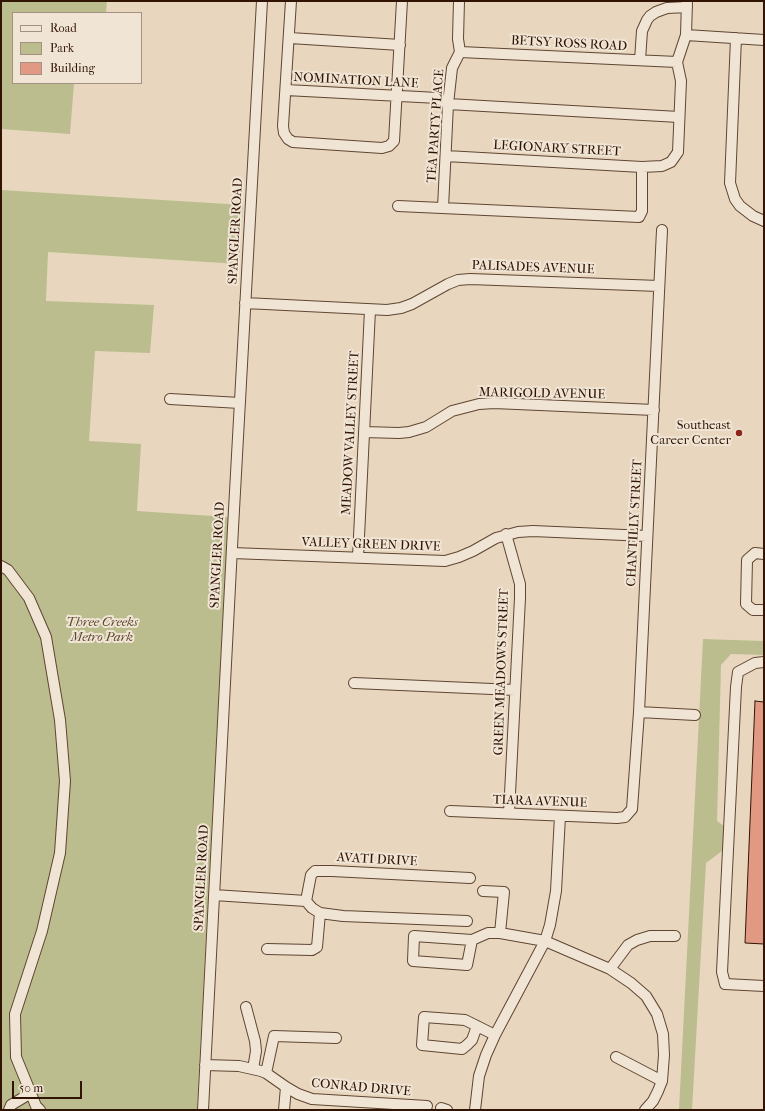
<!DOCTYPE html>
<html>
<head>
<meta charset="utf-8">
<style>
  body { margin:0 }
  #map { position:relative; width:765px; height:1111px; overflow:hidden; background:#e8d7be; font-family:"IM FELL French Canon",serif }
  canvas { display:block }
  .frame { position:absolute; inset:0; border:2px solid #321404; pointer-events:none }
  .legend { position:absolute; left:12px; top:12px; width:130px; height:72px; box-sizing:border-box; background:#f0e5d5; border:1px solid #a49181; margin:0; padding:5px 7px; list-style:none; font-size:12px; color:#321404 }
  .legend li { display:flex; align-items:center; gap:8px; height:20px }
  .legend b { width:20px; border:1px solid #a49181 }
  .scale { position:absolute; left:12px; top:1081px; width:70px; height:18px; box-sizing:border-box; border:2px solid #321404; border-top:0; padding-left:5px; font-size:12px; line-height:14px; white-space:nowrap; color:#321404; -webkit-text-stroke:3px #f0e5d5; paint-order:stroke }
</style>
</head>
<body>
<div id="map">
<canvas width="765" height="1111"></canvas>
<div class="frame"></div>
<ul class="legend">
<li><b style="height:5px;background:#f0e5d5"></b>Road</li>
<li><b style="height:11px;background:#bbbd8e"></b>Park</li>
<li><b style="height:11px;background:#e19983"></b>Building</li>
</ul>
<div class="scale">50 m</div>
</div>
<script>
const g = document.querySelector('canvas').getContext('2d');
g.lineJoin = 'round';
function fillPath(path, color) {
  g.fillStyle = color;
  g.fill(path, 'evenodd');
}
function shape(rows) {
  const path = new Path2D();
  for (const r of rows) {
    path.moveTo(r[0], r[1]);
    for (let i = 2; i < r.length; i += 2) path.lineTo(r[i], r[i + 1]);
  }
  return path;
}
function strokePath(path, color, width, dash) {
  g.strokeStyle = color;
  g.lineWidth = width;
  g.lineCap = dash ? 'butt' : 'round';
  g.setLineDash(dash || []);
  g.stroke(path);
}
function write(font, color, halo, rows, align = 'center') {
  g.font = font + ' "IM FELL French Canon",serif';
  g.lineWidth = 4;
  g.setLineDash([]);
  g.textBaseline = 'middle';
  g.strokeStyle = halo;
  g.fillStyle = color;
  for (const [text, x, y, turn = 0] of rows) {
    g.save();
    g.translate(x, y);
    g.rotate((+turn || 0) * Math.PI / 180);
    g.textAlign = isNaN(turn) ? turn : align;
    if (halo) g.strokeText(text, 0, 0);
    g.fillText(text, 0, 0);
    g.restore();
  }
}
fillPath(shape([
  [1,1,107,1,106,13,13,13,13,83,74,83,70,134,1,129],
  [1,190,243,205,239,264,48,252,46,301,154,305,150,353,95,351,89,441,141,444,137,511,228,517,197,1110,1,1110],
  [703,639,764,641,764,655,731,654,721,665,717,821,731,831,734,835,734,848,722,851,706,863,692,1110,679,1110]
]), '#bbbd8e');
const building = shape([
  [755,701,764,702,764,944,745,943,755,701]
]);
fillPath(building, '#e19983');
strokePath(building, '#321404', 1);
const minor = shape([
  [291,1,283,126,284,133,288,139,293,142,382,148,389,146,394,141,402,1],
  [686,35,764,40],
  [290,38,400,45],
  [736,38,730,183,735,199,740,206,753,216,764,221],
  [460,52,677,62],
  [640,60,642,31,647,20,650,16,656,12,667,8,687,7],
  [286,90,438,98,448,104,679,117],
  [446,156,642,167,662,166,671,162,678,152,681,81,677,62,686,35,687,1],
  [398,206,639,217,642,211,642,167],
  [443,208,448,104,452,68,460,52,458,39,459,1],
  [245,303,387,310,401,308,412,304,448,284,458,280,470,279,659,286],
  [170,399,240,403],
  [364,432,399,433,409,432,426,427,452,411,479,404,494,403,654,410],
  [506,534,520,584,520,598,509,813],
  [232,553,445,561,459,557,473,551,496,538,518,532,533,531,647,536],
  [764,554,755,553,747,560,746,604,753,610,764,610],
  [358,557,370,310],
  [1,566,8,570,29,598,46,637,60,720,65,781,60,853,42,931,15,1014,16,1057,36,1106,40,1110],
  [764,662,755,663,738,672,736,687,722,972,725,984,764,986],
  [354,683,515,690],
  [639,712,695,715],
  [450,811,617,818,625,817,632,809,639,712,662,230],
  [483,891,504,892,500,933],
  [214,895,306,901],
  [467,921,343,916,320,913,312,908,306,901,311,875,315,871,332,871,470,878],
  [472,940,467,965,413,961,414,936,472,940,488,933,500,933,545,941,610,969,631,983,646,996,657,1014,663,1034,664,1055,662,1081,658,1091,653,1101,645,1110],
  [267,949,312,950,317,947,320,913],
  [610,969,628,945,637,940,650,936,675,936],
  [246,1007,255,1041,256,1051,253,1069],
  [477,1026,472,1040,467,1045,462,1049,422,1045,424,1017,465,1020,495,1035],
  [616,1057,662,1081],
  [205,1065,239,1066,261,1071,266,1073,286,1087,298,1094,312,1099,427,1106],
  [266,1073,274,1036,336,1038],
  [441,1108,447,1110],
  [9,1110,11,1105,31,1093],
  [203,1110,233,528,262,1],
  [284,1110,286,1087],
  [475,1110,479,1076,486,1055,495,1035,545,941,550,925,556,891,560,816]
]);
strokePath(minor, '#604532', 12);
strokePath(minor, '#f0e5d5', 10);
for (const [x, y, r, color] of [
  [739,433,4,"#8f2418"]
]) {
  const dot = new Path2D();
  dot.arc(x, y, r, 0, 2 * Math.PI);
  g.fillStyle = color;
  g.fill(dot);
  strokePath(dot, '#f0e5d5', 1.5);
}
write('13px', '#321404', '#f0e5d5', [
  ["BETSY ROSS ROAD",569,44,3],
  ["NOMINATION LANE",356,81,3],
  ["TEA PARTY PLACE",436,126,-86],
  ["LEGIONARY STREET",557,149,3],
  ["SPANGLER ROAD",236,231,-87],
  ["PALISADES AVENUE",533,268,2],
  ["MARIGOLD AVENUE",542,394,1],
  ["MEADOW VALLEY STREET",351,433,-87],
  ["CHANTILLY STREET",635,523,-87],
  ["VALLEY GREEN DRIVE",371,545,2],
  ["SPANGLER ROAD",218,555,-87],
  ["GREEN MEADOWS STREET",502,672,-88],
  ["TIARA AVENUE",540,802,2],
  ["AVATI DRIVE",377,860,3],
  ["SPANGLER ROAD",202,878,-87],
  ["CONRAD DRIVE",361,1088,5]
]);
write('13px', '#321404', '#f0e5d5', [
  ["Southeast",731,426],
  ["Career Center",731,441]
], 'right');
write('italic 13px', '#5b472d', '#f0e5d5', [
  ["Three Creeks",102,623],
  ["Metro Park",102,638]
]);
</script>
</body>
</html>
